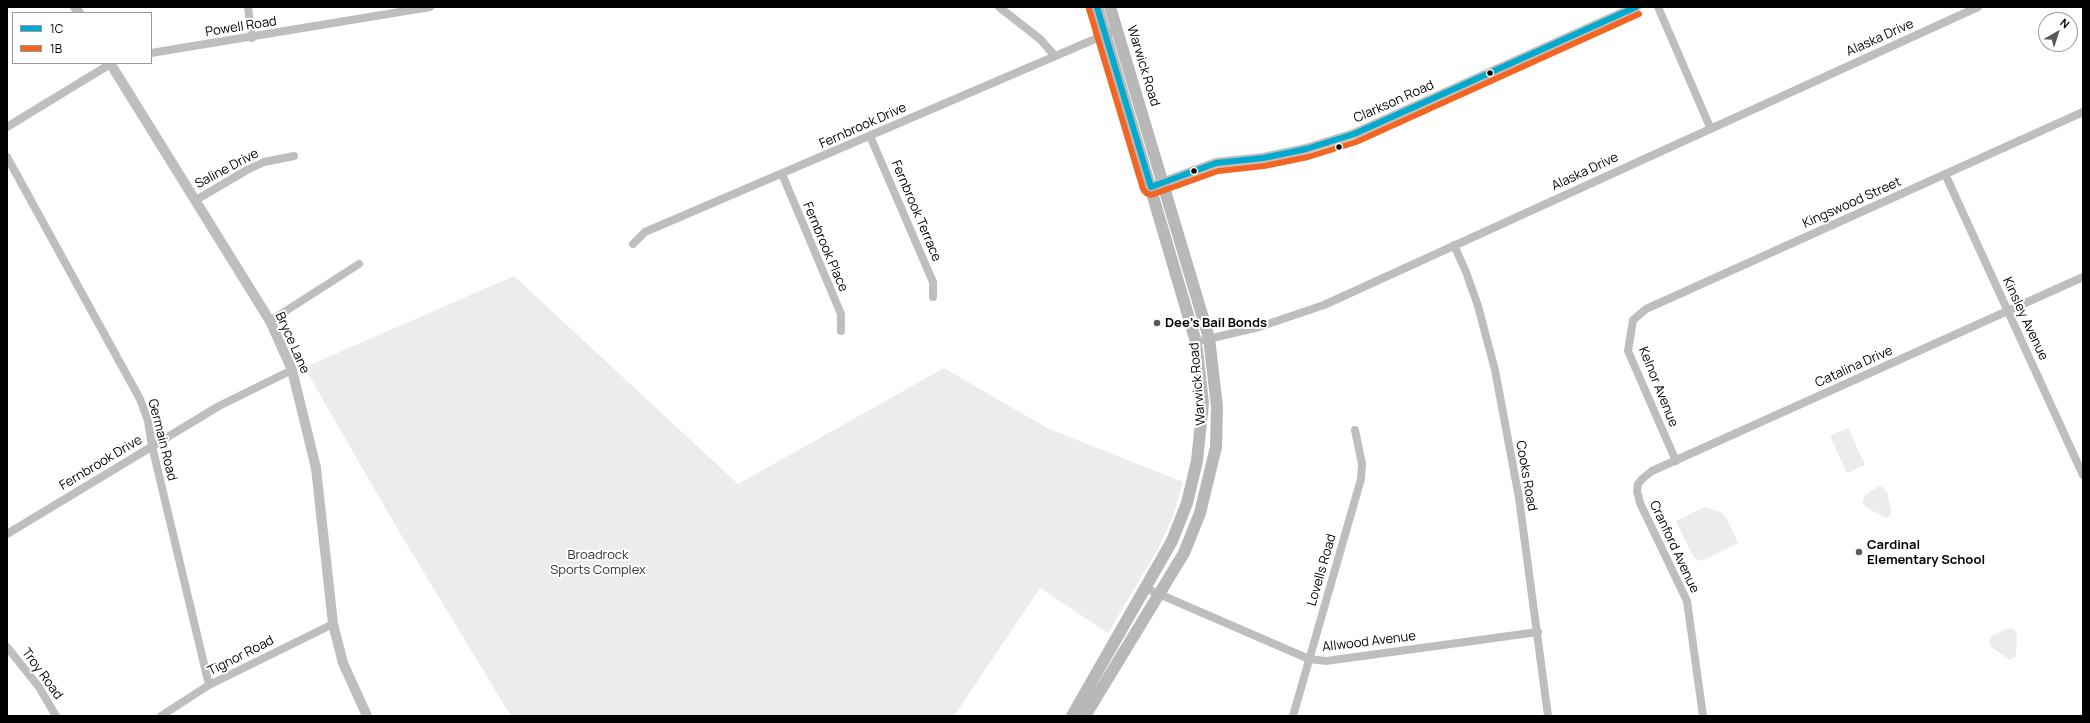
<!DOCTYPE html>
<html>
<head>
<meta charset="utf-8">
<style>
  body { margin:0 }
  #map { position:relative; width:2090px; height:723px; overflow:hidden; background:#fff; font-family:Manrope,sans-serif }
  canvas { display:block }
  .frame { position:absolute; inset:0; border:8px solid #000; pointer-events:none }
  .legend { position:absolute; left:12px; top:12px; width:140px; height:52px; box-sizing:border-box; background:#fff; border:1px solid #999; margin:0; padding:5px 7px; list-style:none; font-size:12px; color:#000 }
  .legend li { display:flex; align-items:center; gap:8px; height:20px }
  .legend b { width:20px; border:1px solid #999 }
  .north { position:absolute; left:2038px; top:12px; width:40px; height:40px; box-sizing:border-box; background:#fff; border:1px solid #999; border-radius:50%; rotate:39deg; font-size:11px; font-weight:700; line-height:16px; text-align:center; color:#000 }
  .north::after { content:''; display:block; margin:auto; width:14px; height:18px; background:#595959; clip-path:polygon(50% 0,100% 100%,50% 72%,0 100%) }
</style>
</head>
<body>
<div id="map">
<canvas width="2090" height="723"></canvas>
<div class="frame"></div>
<ul class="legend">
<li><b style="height:5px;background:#00a9ce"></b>1C</li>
<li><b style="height:5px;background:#f26522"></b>1B</li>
</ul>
<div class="north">N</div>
</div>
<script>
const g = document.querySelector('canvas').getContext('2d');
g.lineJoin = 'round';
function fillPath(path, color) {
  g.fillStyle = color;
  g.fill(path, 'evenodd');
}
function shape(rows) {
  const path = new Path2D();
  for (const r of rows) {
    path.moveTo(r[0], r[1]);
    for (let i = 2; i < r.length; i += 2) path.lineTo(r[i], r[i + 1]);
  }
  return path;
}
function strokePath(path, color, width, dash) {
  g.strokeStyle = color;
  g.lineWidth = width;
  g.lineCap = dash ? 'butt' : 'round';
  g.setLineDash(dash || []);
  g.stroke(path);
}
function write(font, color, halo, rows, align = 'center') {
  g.font = font + ' Manrope,sans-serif';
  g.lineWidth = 4;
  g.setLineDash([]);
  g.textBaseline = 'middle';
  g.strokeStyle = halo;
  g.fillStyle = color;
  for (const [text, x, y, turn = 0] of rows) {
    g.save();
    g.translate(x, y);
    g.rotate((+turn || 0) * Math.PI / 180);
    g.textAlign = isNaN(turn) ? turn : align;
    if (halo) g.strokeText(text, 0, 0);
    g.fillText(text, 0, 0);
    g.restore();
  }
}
fillPath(shape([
  [514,276,738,484,944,368,1049,429,1183,482,1173,516,1158,549,1108,633,1040,588,954,716,511,716,398,530,307,372,303,368],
  [1848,428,1865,465,1847,473,1830,436],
  [1879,486,1882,487,1887,492,1891,511,1891,514,1886,518,1867,508,1862,502,1865,495],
  [1705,507,1721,512,1726,517,1738,543,1702,561,1694,558,1676,521],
  [2008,628,2014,629,2017,634,2016,657,2010,660,1991,647,1989,641,1992,636]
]), '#ececec');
strokePath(shape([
  [248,7,252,38],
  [999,7,1040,39,1054,55],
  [1658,7,1710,127],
  [151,53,430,7],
  [7,127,112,63],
  [870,136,933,282,933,297],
  [7,157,140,399,148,421,152,446,209,685],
  [782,174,841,314,841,331],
  [1945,174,2083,475],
  [196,200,247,170,264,162,294,156],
  [633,244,645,232,1109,33],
  [1454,245,1466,272,1478,306,1495,370,1519,498,1548,716],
  [270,321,359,264],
  [1204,340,1259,327,1324,305,1978,7],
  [1676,461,1628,351,1633,320,1646,309,2083,112],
  [7,534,219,406,292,370],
  [1145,588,1309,659,1326,661,1538,632],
  [7,647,39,687,56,716],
  [161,716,209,685,333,624],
  [1293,716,1361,479,1362,464,1355,430],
  [1703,716,1687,601,1640,503,1637,491,1638,484,1642,479,1652,471,2083,277]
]), '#bebebe', 8);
strokePath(shape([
  [75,7,79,13],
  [110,63,270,321,292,370,316,468,333,624,343,663,367,716],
  [1151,187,1216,163,1263,158,1306,149,1354,134,1636,7]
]), '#bebebe', 10);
strokePath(shape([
  [1072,716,1172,541,1187,503,1197,461,1203,403,1196,342,1097,7],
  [1085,716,1184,553,1200,513,1216,447,1217,407,1209,338,1110,7]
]), '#b8b8b8', 12);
strokePath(shape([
  [1097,7,1151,187],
  [1151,187,1216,163,1263,158,1306,149,1354,134,1636,7]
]), '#00a9ce', 6);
strokePath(shape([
  [1089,9,1143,189,1146,193,1151,195,1218,171,1264,166,1308,157,1356,142,1639,14]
]), '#f26522', 6);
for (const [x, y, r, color] of [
  [1490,73,3.5,"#000"],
  [1339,147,3.5,"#000"],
  [1194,171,3.5,"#000"],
  [1157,323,4,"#595959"],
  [1859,552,4,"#595959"]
]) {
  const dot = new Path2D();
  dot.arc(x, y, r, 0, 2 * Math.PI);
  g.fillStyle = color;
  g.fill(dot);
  strokePath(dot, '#fff', 1.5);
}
write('13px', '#000', '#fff', [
  ["Powell Road",241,27,-9],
  ["Alaska Drive",1880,38,-24],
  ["Warwick Road",1143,66,73],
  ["Clarkson Road",1394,102,-24],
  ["Fernbrook Drive",863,126,-24],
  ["Saline Drive",227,169,-28],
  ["Alaska Drive",1585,172,-25],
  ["Kingswood Street",1852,203,-24],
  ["Fernbrook Terrace",916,211,67],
  ["Fernbrook Place",825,247,67],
  ["Kinsley Avenue",2025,319,65],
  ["Bryce Lane",292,343,66],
  ["Catalina Drive",1854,367,-24],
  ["Warwick Road",1198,384,-95],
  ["Kelnor Avenue",1658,387,68],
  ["Germain Road",162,440,76],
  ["Fernbrook Drive",101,463,-31],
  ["Cooks Road",1526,476,80],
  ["Cranford Avenue",1674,547,65],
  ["Lovells Road",1322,570,-74],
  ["Allwood Avenue",1369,642,-7],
  ["Tignor Road",241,656,-27],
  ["Troy Road",42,674,54]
]);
write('bold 13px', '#000', '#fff', [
  ["Dee’s Bail Bonds",1165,323],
  ["Cardinal",1867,545],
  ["Elementary School",1867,560]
], 'left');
write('13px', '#333', '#fff', [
  ["Broadrock",598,555],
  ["Sports Complex",598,570]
]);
</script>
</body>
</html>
